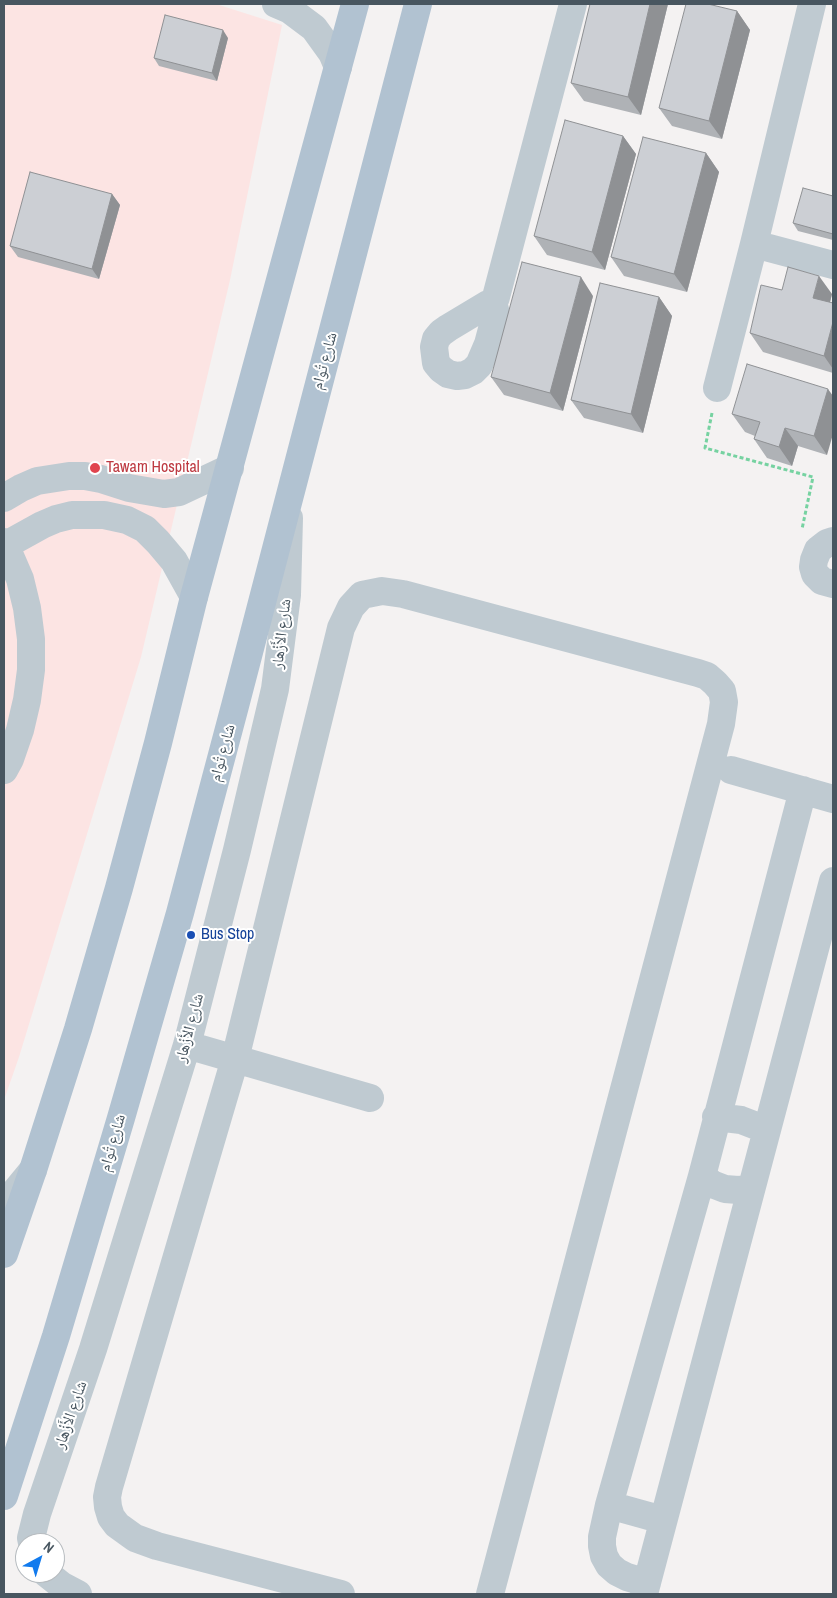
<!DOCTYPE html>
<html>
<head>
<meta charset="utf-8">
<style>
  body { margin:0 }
  #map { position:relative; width:837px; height:1598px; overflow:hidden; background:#f4f2f2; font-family:"Archivo Narrow",sans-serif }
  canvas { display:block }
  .frame { position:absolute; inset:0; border:5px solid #485660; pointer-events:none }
  .north { position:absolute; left:15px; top:1533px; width:50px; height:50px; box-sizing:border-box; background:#fff; border:1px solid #b6bbbf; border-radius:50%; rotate:39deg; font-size:14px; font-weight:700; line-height:20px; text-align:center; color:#485660 }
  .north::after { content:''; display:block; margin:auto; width:18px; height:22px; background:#127bee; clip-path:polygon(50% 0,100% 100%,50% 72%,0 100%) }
</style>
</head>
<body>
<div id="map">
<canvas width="837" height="1598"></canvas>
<div class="frame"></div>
<div class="north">N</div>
</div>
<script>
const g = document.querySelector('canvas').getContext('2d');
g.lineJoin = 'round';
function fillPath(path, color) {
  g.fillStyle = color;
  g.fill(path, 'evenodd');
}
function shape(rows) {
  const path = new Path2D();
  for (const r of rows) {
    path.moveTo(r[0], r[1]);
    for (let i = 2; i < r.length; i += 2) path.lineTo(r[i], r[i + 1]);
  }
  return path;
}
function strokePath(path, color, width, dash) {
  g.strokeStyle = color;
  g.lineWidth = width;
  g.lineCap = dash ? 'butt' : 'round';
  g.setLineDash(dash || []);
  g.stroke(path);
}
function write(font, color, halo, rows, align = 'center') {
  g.font = font + ' "Archivo Narrow","Noto Naskh Arabic",sans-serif';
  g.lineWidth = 4;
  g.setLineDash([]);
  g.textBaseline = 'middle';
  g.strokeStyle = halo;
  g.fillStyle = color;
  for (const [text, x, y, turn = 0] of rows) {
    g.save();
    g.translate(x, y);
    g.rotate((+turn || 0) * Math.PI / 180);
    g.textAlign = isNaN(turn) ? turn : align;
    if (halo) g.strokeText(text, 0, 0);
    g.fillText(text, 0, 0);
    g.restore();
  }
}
fillPath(shape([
  [4,4,216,4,282,25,230,280,141,657,19,1057,4,1100]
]), '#fce4e3');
strokePath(shape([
  [712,413,705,448,813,477,802,529]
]), '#76d2a1', 3, [4, 2.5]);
strokePath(shape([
  [276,4,290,10,314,28,332,53,338,67],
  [754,244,833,265],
  [488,304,494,306,496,314,488,344,479,365,473,371,465,375,457,376,448,374,441,369,436,363,434,347,436,339,441,333,448,328,488,304],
  [493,305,496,297,573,4],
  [717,388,754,244,812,4],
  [4,498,21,488,37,481,69,476,85,476,101,479,129,488,164,494,179,492,230,468],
  [833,541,827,543,818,550,814,560,813,567,815,574,822,581,833,584],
  [4,542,20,579,27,608,31,639,31,670,27,700,20,730,10,759,4,770],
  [4,546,42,525,56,519,72,515,104,515,127,520,145,529,158,542,174,561,194,597],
  [731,770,833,799],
  [187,1045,370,1098],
  [716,1117,741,1120,767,1130],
  [702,1176,712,1184,725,1189,738,1190,751,1189],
  [4,1205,33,1170],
  [609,1505,663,1520],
  [32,1543,31,1538,37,1514,93,1349,187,1045,237,850,275,689,287,595,289,518],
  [46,1573,61,1585,78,1594],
  [647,1583,627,1577,617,1572,609,1565,604,1556,602,1546,602,1537,609,1505,702,1176,803,790],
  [341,1594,157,1546,135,1538,117,1525,111,1517,108,1507,107,1497,109,1487,235,1059,341,628,351,607,362,595,382,591,403,594,698,673,707,676,715,683,722,691,724,702,721,724,490,1594],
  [644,1594,833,881]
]), '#bfcad1', 28);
strokePath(shape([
  [4,1254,33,1170,78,1029,119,888,158,743,194,597,355,4],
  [4,1496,56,1336,121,1118,180,913,235,706,418,4]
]), '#b1c2d1', 28);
fillPath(shape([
  [590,4,668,4,641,115,584,101,571,83],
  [737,11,750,30,722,139,672,126,659,108],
  [228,38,217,81,159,66,154,58],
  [623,136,636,154,605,270,547,255,534,236],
  [706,153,719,172,687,292,624,276,611,257],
  [112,194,120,205,99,279,18,257,10,246],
  [833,196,833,240,798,231,793,223],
  [782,290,832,294,830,303,833,303,833,373,763,352,750,333],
  [593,296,563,411,504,395,491,377],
  [659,297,672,316,643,433,584,418,571,400],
  [828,389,827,455,798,446,792,466,767,458,754,439,755,436,745,432,732,414]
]), '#afb2b6');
fillPath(shape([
  [650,4,668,4,641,115,628,97],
  [737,11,750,30,722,139,709,121],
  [223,30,228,38,217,81,212,73],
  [623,136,636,154,605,270,592,252],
  [706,153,719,172,687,292,674,274],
  [112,194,120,205,99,279,92,269],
  [819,276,832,294,826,317,813,298],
  [581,277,593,296,563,411,550,393],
  [659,297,672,316,643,433,631,414],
  [833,322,833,369,824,356],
  [828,389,833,396,833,434,827,455,814,436],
  [785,428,798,446,792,466,779,447]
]), '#8f9194');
const building = shape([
  [590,4,650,4,628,97,571,83,590,4],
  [686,4,708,4,737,11,709,121,659,108,686,4],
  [165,15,223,30,212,73,154,58,165,15],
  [565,120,623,136,592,252,534,236,565,120],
  [643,137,706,153,674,274,611,257,643,137],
  [30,172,112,194,92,269,10,246,30,172],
  [803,188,833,196,833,234,793,223,803,188],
  [522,262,581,277,550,393,491,377,522,262],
  [788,267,819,276,813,298,833,303,833,322,824,356,750,333,761,285,782,290,788,267],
  [600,283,659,297,631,414,571,400,600,283],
  [747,364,828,389,814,436,785,428,779,447,754,439,760,422,732,414,747,364]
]);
fillPath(building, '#cccfd4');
strokePath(building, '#8f9194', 1);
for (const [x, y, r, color] of [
  [95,468,6,"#e0444e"],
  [191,935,5,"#1a4fb4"]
]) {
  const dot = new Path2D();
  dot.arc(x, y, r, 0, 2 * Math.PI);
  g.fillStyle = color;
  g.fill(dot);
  strokePath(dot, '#fff', 2);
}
write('16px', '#485660', '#fff', [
  ["شارع تُوام",325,361,-75],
  ["شارع الأَزْهار",282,634,-83],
  ["شارع تُوام",223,753,-75],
  ["شارع الأَزْهار",190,1028,-75],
  ["شارع تُوام",113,1143,-74],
  ["شارع الأَزْهار",71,1415,-71]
]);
write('16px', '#be3a42', '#fff', [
  ["Tawam Hospital",106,468]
], 'left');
write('16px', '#164399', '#fff', [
  ["Bus Stop",201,935]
], 'left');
</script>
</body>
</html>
